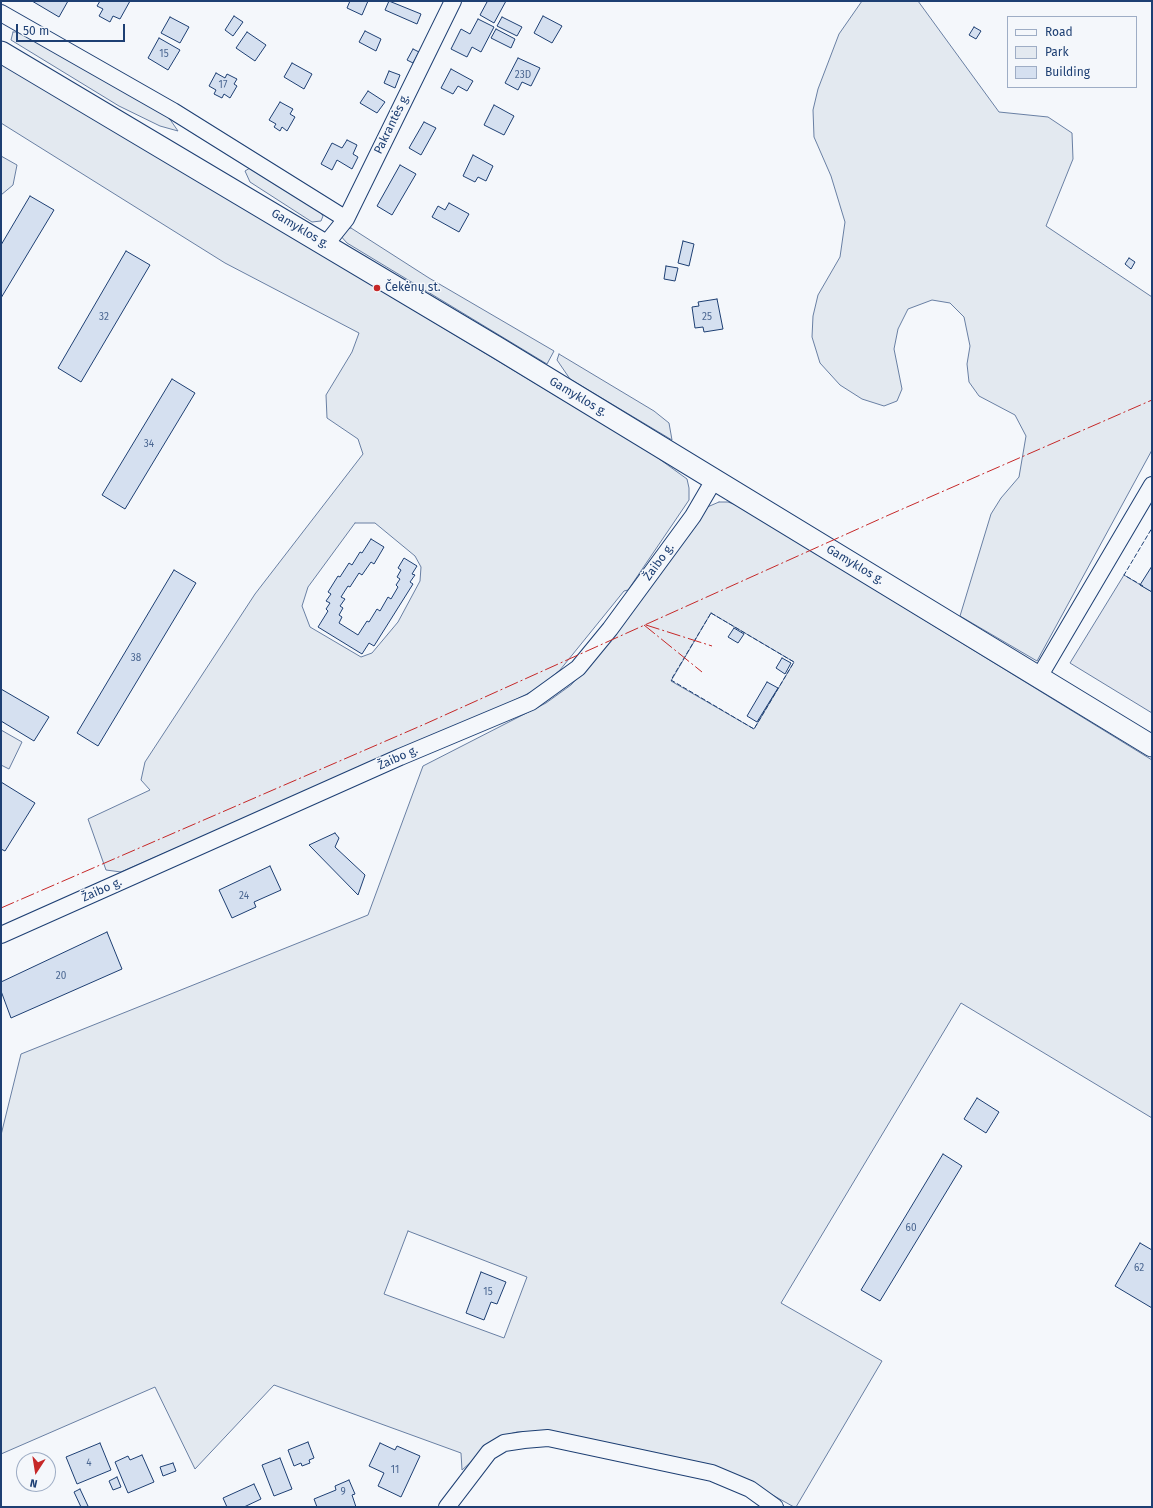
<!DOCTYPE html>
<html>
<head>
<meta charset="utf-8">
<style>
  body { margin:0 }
  #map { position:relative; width:1153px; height:1508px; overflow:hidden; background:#f4f7fb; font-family:"Fira Sans",sans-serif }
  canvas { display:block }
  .frame { position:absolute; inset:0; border:2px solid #1d3f73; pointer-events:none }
  .legend { position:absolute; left:1007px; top:16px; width:130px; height:72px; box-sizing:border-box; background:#f4f7fb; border:1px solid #9eadc5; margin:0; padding:5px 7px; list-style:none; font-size:12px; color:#1d3f73 }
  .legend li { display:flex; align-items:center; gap:8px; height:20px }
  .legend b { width:20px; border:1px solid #9eadc5 }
  .north { position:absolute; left:16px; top:1452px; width:40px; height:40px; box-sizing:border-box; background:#f4f7fb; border:1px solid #9eadc5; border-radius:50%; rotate:192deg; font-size:11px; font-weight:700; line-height:16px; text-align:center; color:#1d3f73 }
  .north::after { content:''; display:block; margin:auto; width:14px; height:18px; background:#c62828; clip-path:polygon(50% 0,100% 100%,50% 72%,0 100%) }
  .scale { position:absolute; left:16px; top:24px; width:109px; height:18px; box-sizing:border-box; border:2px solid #1d3f73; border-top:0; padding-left:5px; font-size:12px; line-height:14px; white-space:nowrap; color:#1d3f73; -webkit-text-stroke:3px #f4f7fb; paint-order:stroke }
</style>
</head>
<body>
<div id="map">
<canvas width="1153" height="1508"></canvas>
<div class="frame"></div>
<ul class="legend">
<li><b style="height:5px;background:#f4f7fb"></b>Road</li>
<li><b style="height:11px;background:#e3e9f0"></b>Park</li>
<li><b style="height:11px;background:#d5e0f0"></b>Building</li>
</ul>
<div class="north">N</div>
<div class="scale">50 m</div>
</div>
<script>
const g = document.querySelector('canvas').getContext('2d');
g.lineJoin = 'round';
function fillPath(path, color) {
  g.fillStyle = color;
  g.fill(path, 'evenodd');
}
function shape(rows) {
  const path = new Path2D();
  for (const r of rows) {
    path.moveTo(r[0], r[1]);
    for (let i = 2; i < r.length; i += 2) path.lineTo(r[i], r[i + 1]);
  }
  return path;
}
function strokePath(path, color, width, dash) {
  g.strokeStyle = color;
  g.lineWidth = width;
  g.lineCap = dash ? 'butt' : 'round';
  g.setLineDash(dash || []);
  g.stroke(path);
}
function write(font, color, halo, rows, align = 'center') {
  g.font = font + ' "Fira Sans",sans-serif';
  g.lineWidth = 3;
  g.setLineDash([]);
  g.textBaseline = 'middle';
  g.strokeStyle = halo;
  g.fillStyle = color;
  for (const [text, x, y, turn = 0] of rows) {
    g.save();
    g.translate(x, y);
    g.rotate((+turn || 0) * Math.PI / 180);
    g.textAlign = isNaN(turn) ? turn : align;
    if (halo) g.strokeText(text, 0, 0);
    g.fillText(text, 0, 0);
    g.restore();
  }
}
const green = shape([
  [862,1,918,1,999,112,1048,117,1072,133,1073,159,1046,226,1152,297,1152,450,1037,661,960,616,991,514,1001,498,1019,477,1026,436,1015,415,979,396,969,382,967,364,970,346,964,317,950,303,932,300,908,309,898,329,894,349,902,389,897,401,884,406,862,399,840,385,820,363,812,337,813,316,818,295,840,257,845,222,831,176,814,137,813,110,818,89,839,34,862,1],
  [13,32,23,32,167,115,178,131,160,126,119,106,11,40,13,32],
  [1,62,651,453,687,479,689,488,689,500,628,590,624,591,560,670,537,689,511,702,121,872,106,870,88,819,150,790,141,780,145,762,255,594,363,454,358,439,327,418,326,395,352,352,359,333,225,263,1,123,1,62],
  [355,523,375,523,415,556,421,567,420,581,398,622,372,653,361,657,310,627,302,606,308,587,355,523],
  [1,156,17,165,13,185,1,195,1,156],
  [250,168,315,204,323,216,321,221,312,222,250,182,245,171,250,168],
  [351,228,429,278,554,351,547,364,347,243,339,234,343,230,351,228],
  [559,354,654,411,669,423,672,440,570,379,557,360,559,354],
  [719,502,728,502,739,506,1152,760,1152,1118,961,1003,781,1303,882,1361,796,1507,794,1507,751,1483,544,1432,517,1432,499,1437,462,1470,461,1453,274,1385,195,1469,155,1387,1,1454,1,1135,21,1054,368,915,423,766,546,703,571,685,593,661,705,508,719,502],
  [711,613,794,662,754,729,671,681,711,613],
  [408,1231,527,1277,504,1338,384,1294,408,1231]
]);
fillPath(green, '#e3e9f0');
strokePath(green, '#687fa3', 1);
const parking = shape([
  [1124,575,1152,592,1152,713,1070,663,1124,575],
  [1,730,22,742,9,769,1,765,1,730]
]);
fillPath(parking, '#e3e8f0');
strokePath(parking, '#687fa3', 1);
const building = shape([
  [32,1,68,1,59,17,32,1],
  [100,1,130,1,120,19,113,16,110,22,99,16,103,9,97,6,100,1],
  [350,1,368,1,362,15,347,8,350,1],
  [389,1,421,14,417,24,385,10,389,1],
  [485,1,506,1,494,23,480,15,487,2,485,1],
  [234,16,243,22,233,36,225,30,234,16],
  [543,16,562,26,552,43,534,33,543,16],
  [170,17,189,27,180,43,161,33,170,17],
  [502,17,522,27,517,36,497,26,502,17],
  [478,19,494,27,481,52,472,47,467,57,451,49,461,29,470,34,478,19],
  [974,27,981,31,976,39,969,35,974,27],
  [496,29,515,39,511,48,491,38,496,29],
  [365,31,381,39,376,51,359,42,365,31],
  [247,32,266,45,255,61,236,48,247,32],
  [159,38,180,50,168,70,148,58,159,38],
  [413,49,419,52,413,63,407,60,413,49],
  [518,58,540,68,531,86,522,82,518,90,505,83,518,58],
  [292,63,312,74,304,89,284,77,292,63],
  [451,69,473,81,467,91,458,86,453,94,441,88,451,69],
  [389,71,400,75,395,88,384,83,389,71],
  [216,73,225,78,227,74,237,79,234,84,237,86,230,98,224,94,222,98,214,94,216,90,209,86,216,73],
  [368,91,385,102,377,113,360,103,368,91],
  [280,102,293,109,290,114,295,117,287,131,282,127,280,131,274,127,276,124,269,120,280,102],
  [494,105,514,116,504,135,484,125,494,105],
  [424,122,436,128,421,155,409,148,424,122],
  [347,140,357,145,353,154,358,157,352,169,337,160,332,170,321,164,332,143,342,148,347,140],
  [473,155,493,166,486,181,478,177,475,182,463,176,473,155],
  [400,165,416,174,392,215,377,206,400,165],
  [30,196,54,210,1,298,1,245,30,196],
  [449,203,469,214,459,232,432,217,438,206,445,210,449,203],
  [683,241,694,244,689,266,678,263,683,241],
  [126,251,150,265,81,382,58,368,126,251],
  [1129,258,1135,262,1131,269,1125,264,1129,258],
  [666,266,678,268,675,281,664,279,666,266],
  [717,299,723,329,704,332,703,327,695,328,692,307,699,306,698,302,717,299],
  [172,379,195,393,125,509,102,495,172,379],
  [371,539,384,547,374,564,371,562,362,575,359,573,350,587,348,586,341,597,345,599,340,606,343,608,339,615,342,617,339,623,358,635,367,621,369,622,377,609,380,611,388,597,391,599,398,587,396,585,400,579,397,577,401,570,398,568,404,558,417,566,412,574,415,575,410,582,413,584,374,646,369,643,362,654,318,627,328,611,326,609,330,603,326,601,331,594,328,592,338,576,340,577,349,563,352,565,360,552,362,553,371,539],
  [1152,566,1152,592,1140,585,1152,566],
  [174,570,196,583,98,746,77,733,174,570],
  [734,628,744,634,738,643,728,637,734,628],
  [782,658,791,663,785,674,776,668,782,658],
  [767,682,778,688,757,722,747,716,767,682],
  [1,689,49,717,34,741,1,721,1,689],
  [1,782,35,803,5,851,1,849,1,782],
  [335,833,339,838,335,847,365,875,358,895,309,845,335,833],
  [270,866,281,890,254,902,256,907,232,918,219,890,270,866],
  [107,932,122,969,11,1018,1,991,1,982,107,932],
  [977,1098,999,1112,986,1133,964,1119,977,1098],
  [943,1154,962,1166,880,1301,861,1290,943,1154],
  [1140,1243,1152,1250,1152,1308,1115,1286,1140,1243],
  [481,1272,506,1282,497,1304,491,1302,484,1320,466,1313,481,1272],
  [308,1442,314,1458,309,1460,310,1463,302,1466,301,1463,294,1466,288,1450,308,1442],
  [100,1443,111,1470,77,1484,66,1457,100,1443],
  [380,1443,395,1450,397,1446,420,1456,401,1497,378,1486,384,1473,369,1466,380,1443],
  [142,1455,154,1482,128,1493,115,1462,128,1456,130,1460,142,1455],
  [280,1458,292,1489,274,1496,262,1465,280,1458],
  [173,1463,176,1471,163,1476,160,1467,173,1463],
  [117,1477,121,1487,113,1490,109,1481,117,1477],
  [349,1480,355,1494,352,1495,356,1507,317,1507,314,1499,336,1490,335,1486,349,1480],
  [254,1484,261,1499,244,1507,227,1507,223,1498,254,1484],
  [80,1489,88,1506,86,1507,81,1507,74,1492,80,1489]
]);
fillPath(building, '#d5e0f0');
strokePath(building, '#1d3f73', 1);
const minor = shape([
  [1,13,173,111,346,219],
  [326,244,346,219,453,1],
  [1039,677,1152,485],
  [1,935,400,757,531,702,578,668,610,629,693,516,714,480],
  [447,1507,489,1452,504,1443,524,1440,548,1438,712,1473,750,1489,775,1507]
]);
const major = shape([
  [1,52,498,348,1152,746]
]);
strokePath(minor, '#1d3f73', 18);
strokePath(major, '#1d3f73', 23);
strokePath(minor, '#f4f7fb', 16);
strokePath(major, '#f4f7fb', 21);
strokePath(shape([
  [1143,586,1124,575,1152,528],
  [711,613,794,662,754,729,671,680,711,613]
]), '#1d3f73', 1, [5, 2]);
strokePath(shape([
  [644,625,702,672],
  [646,625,712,646],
  [1,908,425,724,891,514,1152,400]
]), '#c62828', 1, [14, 3, 2, 3]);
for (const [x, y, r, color] of [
  [377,288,4,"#c62828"]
]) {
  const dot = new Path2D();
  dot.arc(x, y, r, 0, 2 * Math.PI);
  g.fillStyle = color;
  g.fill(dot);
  strokePath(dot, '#f4f7fb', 1.5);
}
write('10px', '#4b6792', null, [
  ["15",164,54],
  ["23D",523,75],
  ["17",223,85],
  ["32",104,317],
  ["25",707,317],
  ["34",149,444],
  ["38",136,658],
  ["24",244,896],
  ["20",61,976],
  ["60",911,1228],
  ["62",1139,1268],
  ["15",488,1292],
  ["4",89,1463],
  ["11",395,1470],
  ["9",343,1492]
]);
write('12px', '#1d3f73', '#f4f7fb', [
  ["Pakrantės g.",392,124,-64],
  ["Gamyklos g.",300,229,31],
  ["Gamyklos g.",578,397,31],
  ["Žaibo g.",659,562,-54],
  ["Gamyklos g.",855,565,31],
  ["Žaibo g.",398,758,-24],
  ["Žaibo g.",102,890,-24]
]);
write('12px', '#1d3f73', '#f4f7fb', [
  ["Čekėnų st.",385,288]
], 'left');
</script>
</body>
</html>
